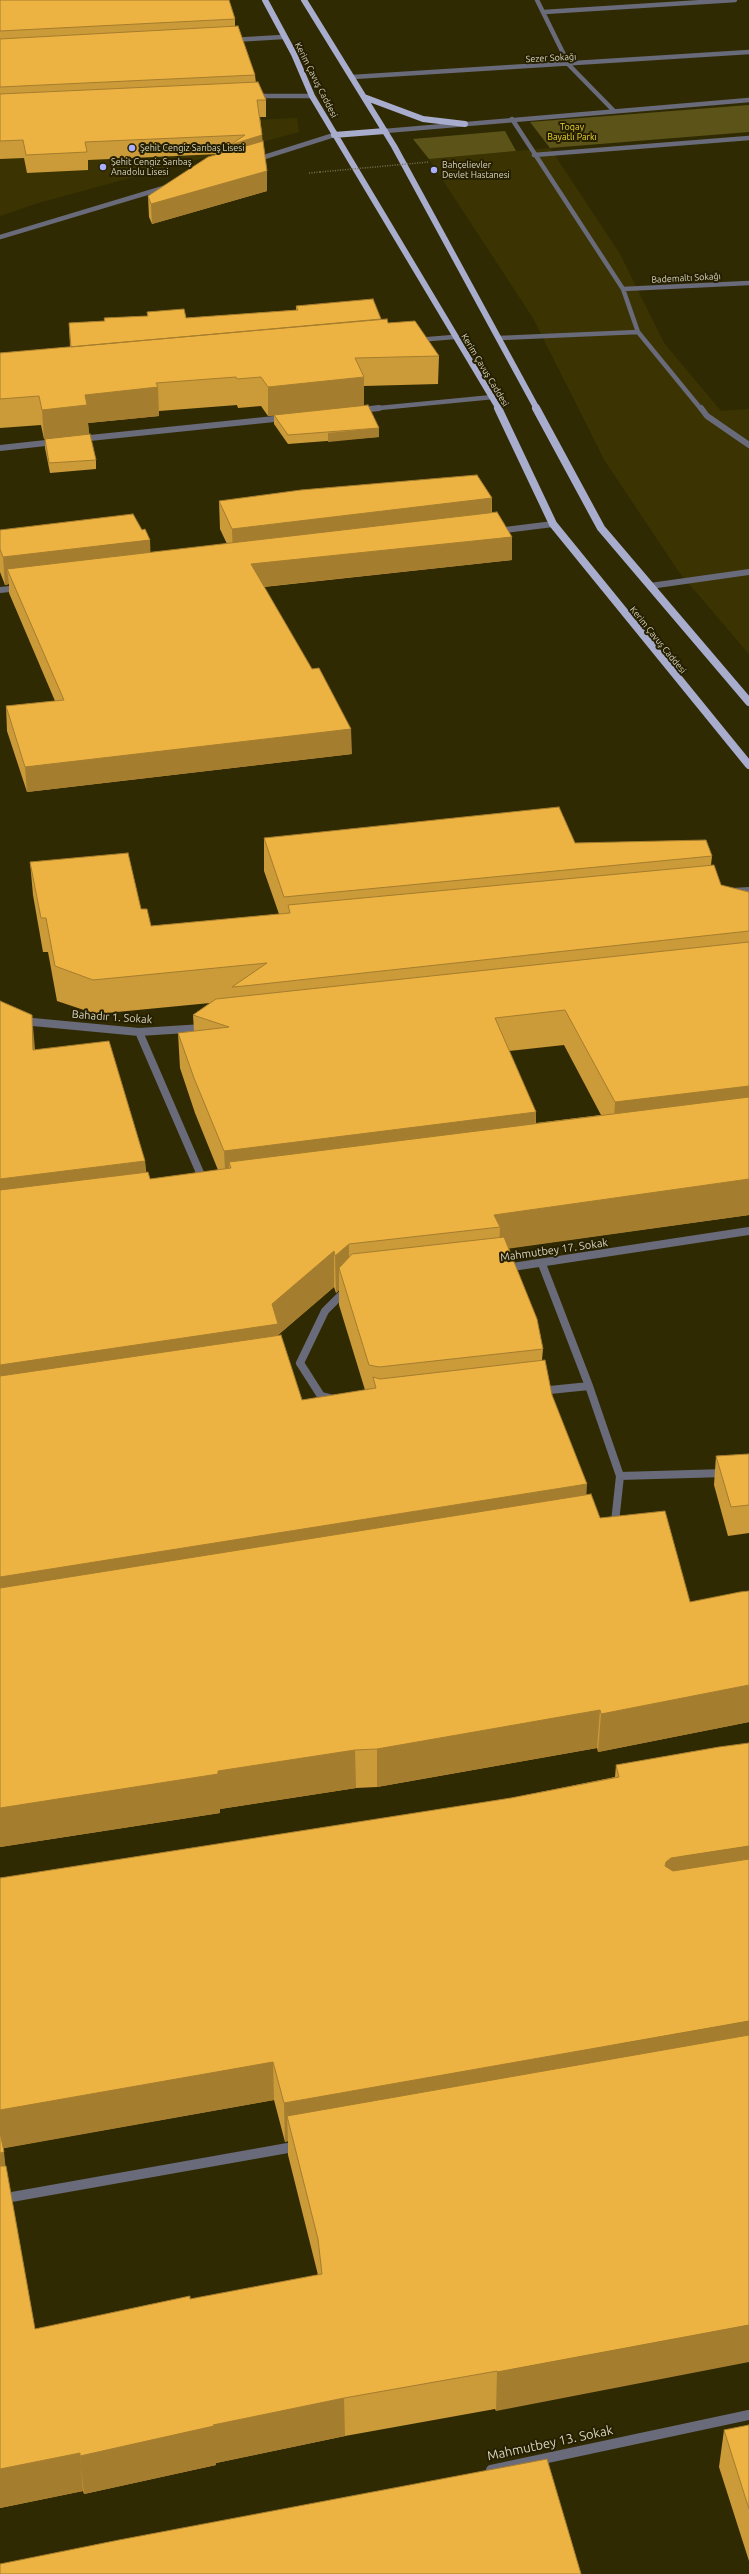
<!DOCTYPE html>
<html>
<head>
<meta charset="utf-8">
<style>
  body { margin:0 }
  canvas { display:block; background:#302a03 }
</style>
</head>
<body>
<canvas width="749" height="2574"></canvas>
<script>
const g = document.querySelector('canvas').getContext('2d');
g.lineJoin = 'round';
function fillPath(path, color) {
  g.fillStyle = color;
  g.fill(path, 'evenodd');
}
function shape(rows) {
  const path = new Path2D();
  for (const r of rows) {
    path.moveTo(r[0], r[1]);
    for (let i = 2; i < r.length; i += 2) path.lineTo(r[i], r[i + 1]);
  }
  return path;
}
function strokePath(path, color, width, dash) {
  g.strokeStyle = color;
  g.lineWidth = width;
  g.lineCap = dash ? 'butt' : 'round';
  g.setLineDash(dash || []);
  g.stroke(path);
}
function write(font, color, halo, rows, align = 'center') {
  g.font = font + ' Ubuntu,sans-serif';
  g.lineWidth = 4;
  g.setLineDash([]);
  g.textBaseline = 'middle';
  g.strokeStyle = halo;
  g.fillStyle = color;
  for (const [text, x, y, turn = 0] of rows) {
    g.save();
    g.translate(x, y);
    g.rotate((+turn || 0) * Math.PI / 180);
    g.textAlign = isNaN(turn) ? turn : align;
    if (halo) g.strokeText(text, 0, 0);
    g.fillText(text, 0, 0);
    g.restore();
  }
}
fillPath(shape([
  [297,118,299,132,38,203,0,216,0,134],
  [550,148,620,254,664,343,721,411,749,409,749,654,679,572,605,461,533,318,429,159]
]), '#3b3402');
fillPath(shape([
  [749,105,749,132,550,148,530,122],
  [505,131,516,151,429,159,413,139]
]), '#5b5318');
strokePath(shape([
  [309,173,320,172]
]), '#757152', 1.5, [1, 1.5]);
strokePath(shape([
  [537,0,569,65,614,111],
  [544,12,735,0],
  [232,40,283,37],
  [353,77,749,52],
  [253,96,312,96],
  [512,119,623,289,638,332,701,409],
  [534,155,749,138],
  [623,289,749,283],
  [500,338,638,332],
  [417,340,454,337],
  [369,409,493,397]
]), '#696b7b', 4.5);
strokePath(shape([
  [701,408,707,416,749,445],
  [361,410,379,408],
  [80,439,284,418],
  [0,448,55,442],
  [497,531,553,524],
  [650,586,749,572],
  [0,590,19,588],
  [732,891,749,890]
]), '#696b7b', 6);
strokePath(shape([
  [22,1021,139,1032,203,1028],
  [139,1032,204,1182],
  [542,1264,589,1386,620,1476,615,1522,610,1523],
  [506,1268,749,1231],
  [300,1363,325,1311,347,1289],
  [300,1363,321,1396,333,1399],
  [540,1391,589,1386],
  [620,1476,725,1473]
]), '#696b7b', 8);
strokePath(shape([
  [0,2199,299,2146],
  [491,2470,749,2415]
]), '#696b7b', 10);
strokePath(shape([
  [385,131,749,100],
  [255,160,334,135],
  [0,237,170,186]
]), '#696b7b', 4.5);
strokePath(shape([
  [265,0,294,54,312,96,499,409],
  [304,0,394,146,537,409],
  [364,97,423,119,465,124],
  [334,135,385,131]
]), '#a8accd', 6);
strokePath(shape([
  [498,408,553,524,749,765],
  [536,408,601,528,749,702]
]), '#a8accd', 8);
strokePath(shape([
  [320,172,429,162]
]), '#757152', 1.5, [1, 1.5]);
fillPath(shape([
  [0,0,235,19,235,27,255,75,256,83,266,100,266,117,260,117,262,135,267,191,152,224,149,217,148,196,219,154,88,160,88,170,27,173,24,158,0,159],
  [296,306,381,319,388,323,439,356,438,384,364,386,364,406,268,416,261,406,238,408,237,405,159,411,159,416,88,423,89,434,44,439,41,425,0,428,0,353,70,347,69,323,104,321,104,318,147,316,147,312,186,318,296,310],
  [274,415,379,428,379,437,288,444,274,424],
  [45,439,96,460,96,469,50,473,45,448],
  [492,498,492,512,512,560,264,587,352,754,27,792,7,731,6,706,55,701,9,593,9,584,5,585,0,572,0,530,151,553,227,544,220,529,219,501],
  [264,838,575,843,712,856,711,865,721,885,749,892,749,1215,509,1248,543,1349,542,1360,552,1395,586,1495,600,1518,690,1602,749,1591,749,1722,598,1752,597,1748,377,1787,356,1788,220,1809,220,1813,0,1847,0,1001,35,1050,145,1161,146,1172,150,1179,218,1170,195,1113,180,1068,178,1033,194,1031,193,1015,210,1003,96,1014,57,1001,48,952,43,952,33,895,30,862,141,909,151,926,279,914,264,871],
  [564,1045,601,1115,536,1123,536,1112,509,1051],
  [334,1287,336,1293,339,1290,339,1305,365,1390,302,1400,278,1335],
  [749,1454,749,1533,728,1536,714,1485,716,1456],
  [719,1747,496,2411,495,2409,345,2436,216,2463,216,2465,84,2494,83,2491,0,2508,0,1878,511,1798,615,1777,616,1765],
  [274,2100,285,2142,288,2141,288,2155,318,2275,35,2329,5,2166,3,2148],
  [749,2425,749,2561,719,2467,724,2430]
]), '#cb9a39');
fillPath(shape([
  [262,135,262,153,230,163,230,145],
  [267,171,267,191,152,224,151,204],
  [364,377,364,406,268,416,268,387],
  [158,387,159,416,88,423,89,434,44,439,42,410,85,395],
  [379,428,379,437,328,442,328,433],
  [492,498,491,527,233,558,232,529],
  [512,537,512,560,252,588,251,564],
  [150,540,151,567,7,569,9,584,5,585,3,557],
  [351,729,352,754,27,792,25,767],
  [32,1015,35,1049,36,1085,33,1050],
  [749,1086,749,1112,613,1138,615,1102],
  [536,1112,535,1148,231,1168,229,1162,229,1186,226,1187,224,1151],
  [145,1161,147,1197,0,1215,0,1179],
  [749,1179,749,1215,499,1250,500,1227,494,1215],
  [349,1244,349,1281,339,1268,339,1290,336,1293,335,1256],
  [334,1251,334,1287,278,1335,0,1402,0,1365,272,1304],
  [587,1484,585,1521,0,1615,0,1577],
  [749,1685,749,1722,598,1752,601,1714],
  [600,1710,597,1748,377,1787,377,1749],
  [355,1750,356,1788,220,1809,220,1813,0,1847,0,1808,218,1771],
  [749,1846,749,1873,663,1900,666,1862,671,1858],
  [749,2021,749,2048,287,2116,288,2141,285,2142,284,2103],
  [273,2062,274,2100,0,2149,0,2110],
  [4,2152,8,2191,0,2193,0,2153],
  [749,2325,749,2362,496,2411,497,2372],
  [344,2398,345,2436,216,2463,216,2465,84,2494,80,2456,213,2425],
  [80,2453,83,2491,0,2508,0,2469]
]), '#a57d2e');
const building = shape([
  [0,0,229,0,235,19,0,31,0,0],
  [238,26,255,75,0,87,0,39,238,26],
  [258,82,266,100,257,100,262,135,230,145,245,135,85,142,87,152,26,155,23,140,0,141,0,94,258,82],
  [263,141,267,171,151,204,148,196,208,157,263,141],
  [373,299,381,319,71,347,69,323,105,321,104,318,148,316,147,312,184,309,186,318,298,310,296,306,373,299],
  [387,319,388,323,415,321,439,356,355,358,364,377,268,387,261,377,237,379,236,377,156,383,158,387,85,395,87,405,42,410,39,396,0,399,0,353,387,319],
  [368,405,379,428,288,435,274,415,368,405],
  [90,434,96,460,49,463,45,439,90,434],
  [477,475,492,498,232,529,219,501,301,490,477,475],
  [497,512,512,537,251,564,312,669,319,668,351,729,25,767,6,706,64,700,7,569,497,512],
  [133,514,142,530,145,529,150,540,3,557,0,549,0,530,133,514],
  [559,807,575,843,706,840,712,856,284,897,264,838,559,807],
  [128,853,141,909,147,909,151,926,290,913,288,905,714,865,721,885,749,892,749,931,244,986,232,987,267,963,93,980,55,966,46,918,41,918,30,862,128,853],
  [749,942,749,1086,615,1102,565,1010,495,1018,536,1112,224,1151,194,1078,178,1033,229,1027,193,1015,216,999,749,942],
  [0,1001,32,1015,33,1050,109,1041,145,1161,0,1179,0,1001],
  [749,1097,749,1179,494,1215,500,1227,349,1244,335,1256,334,1251,272,1304,278,1324,0,1365,0,1190,148,1172,150,1179,231,1168,229,1162,749,1097],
  [504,1237,537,1319,543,1349,379,1367,369,1365,339,1268,352,1254,504,1237],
  [281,1335,302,1400,376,1388,373,1377,380,1379,545,1360,552,1395,587,1484,0,1577,0,1376,281,1335],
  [749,1454,749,1505,731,1507,716,1456,749,1454],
  [591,1494,600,1518,665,1511,690,1602,740,1592,749,1591,749,1685,601,1714,600,1710,377,1749,355,1750,218,1771,218,1774,0,1808,0,1588,591,1494],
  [749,1743,749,1846,671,1858,666,1862,665,1866,673,1871,749,1859,749,2021,284,2103,273,2062,0,2110,0,1878,511,1798,619,1777,616,1765,719,1747,749,1743],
  [749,2035,749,2325,497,2372,497,2371,344,2398,213,2425,214,2426,80,2456,80,2453,0,2469,0,2166,6,2166,35,2329,190,2296,190,2299,322,2274,318,2239,287,2116,749,2035],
  [0,2132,4,2152,0,2153,0,2132],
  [749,2425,749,2509,724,2430,749,2425],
  [547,2459,581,2574,0,2574,0,2564,119,2540,547,2459]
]);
fillPath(building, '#ecb342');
strokePath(building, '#a57d2e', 1);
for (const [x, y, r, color] of [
  [132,148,4,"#abaffb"],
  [103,167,4,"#abaffb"],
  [434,170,4,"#abaffb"]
]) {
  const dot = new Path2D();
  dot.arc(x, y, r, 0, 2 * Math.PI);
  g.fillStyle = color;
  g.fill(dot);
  strokePath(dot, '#262000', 1.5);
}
write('9px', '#d7d4c0', '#262000', [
  ["Sezer Sokağı",551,58,-3],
  ["Kerim Çavuş Caddesi",316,80,63],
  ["Bademaltı Sokağı",686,278,-3],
  ["Kerim Çavuş Caddesi",485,370,59],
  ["Kerim Çavuş Caddesi",658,640,51]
]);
write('9px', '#edd62d', '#262000', [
  ["Togay",572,127],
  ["Bayatlı Parkı",572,137]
]);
write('9px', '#d7d4c0', '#262000', [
  ["Şehit Cengiz Sarıbaş Lisesi",140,148],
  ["Şehit Cengiz Sarıbaş",111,162],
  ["Anadolu Lisesi",111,172],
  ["Bahçelievler",442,165],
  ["Devlet Hastanesi",442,175]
], 'left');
write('11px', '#d7d4c0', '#262000', [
  ["Bahadır 1. Sokak",112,1017,4],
  ["Mahmutbey 17. Sokak",554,1250,-8]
]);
write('13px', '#d7d4c0', '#262000', [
  ["Mahmutbey 13. Sokak",550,2443,-12]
]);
</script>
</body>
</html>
